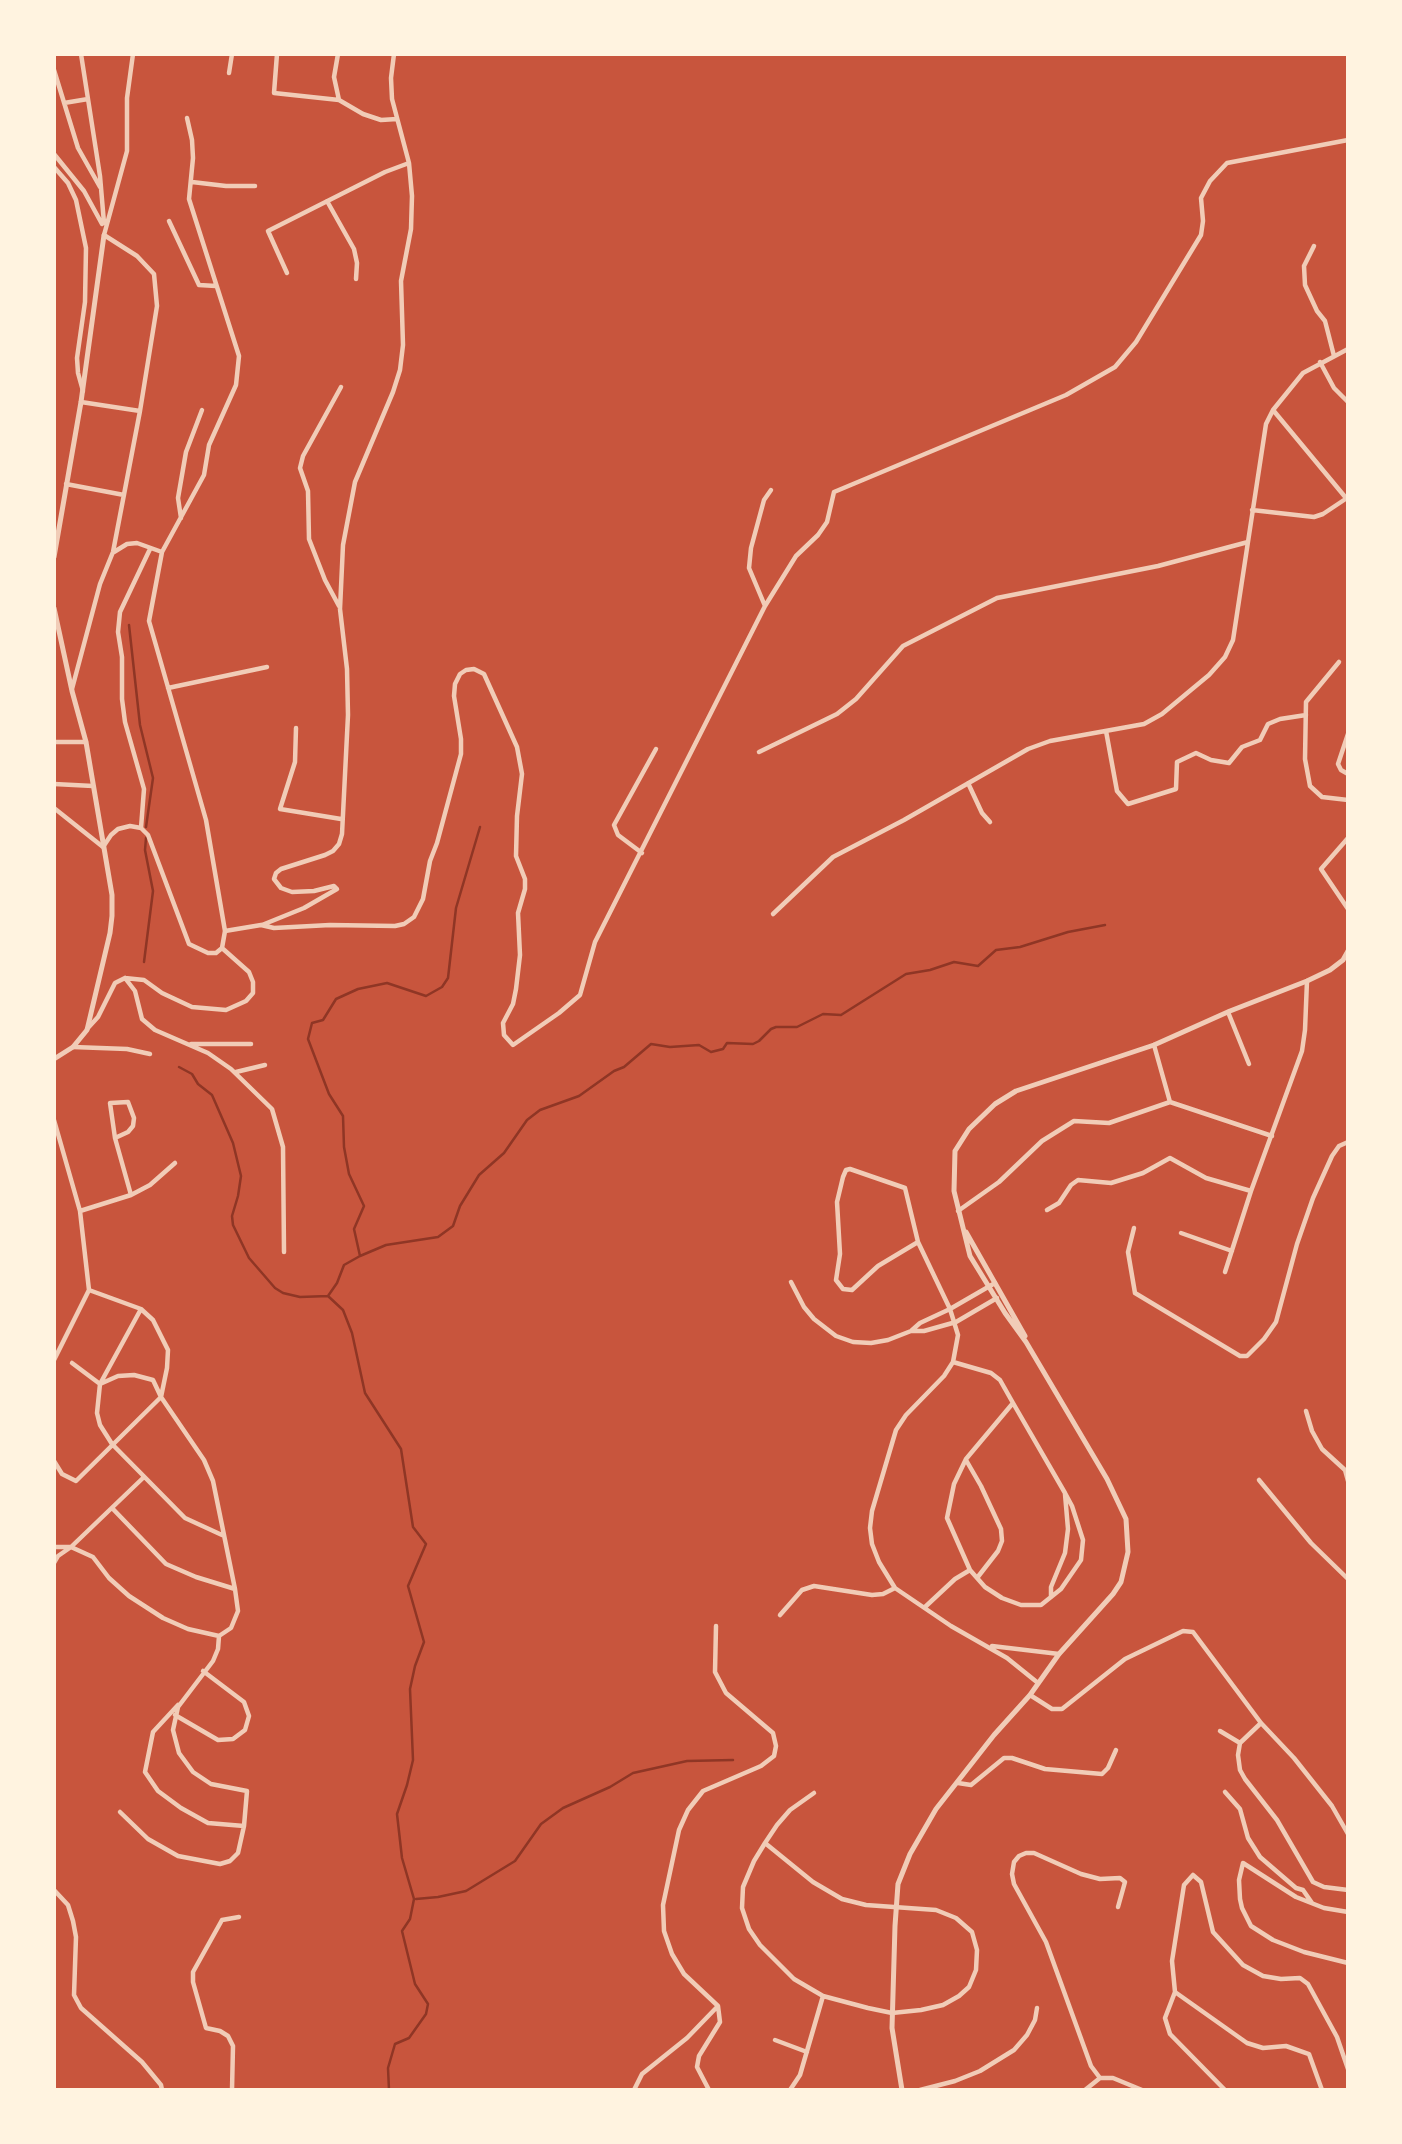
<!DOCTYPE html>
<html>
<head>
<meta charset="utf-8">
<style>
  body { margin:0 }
  #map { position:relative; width:1402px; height:2144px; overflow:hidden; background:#c8553d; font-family:Commissioner,sans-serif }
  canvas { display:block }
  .frame { position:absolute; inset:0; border:56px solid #fff3e0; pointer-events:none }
</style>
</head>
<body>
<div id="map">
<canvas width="1402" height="2144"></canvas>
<div class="frame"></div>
</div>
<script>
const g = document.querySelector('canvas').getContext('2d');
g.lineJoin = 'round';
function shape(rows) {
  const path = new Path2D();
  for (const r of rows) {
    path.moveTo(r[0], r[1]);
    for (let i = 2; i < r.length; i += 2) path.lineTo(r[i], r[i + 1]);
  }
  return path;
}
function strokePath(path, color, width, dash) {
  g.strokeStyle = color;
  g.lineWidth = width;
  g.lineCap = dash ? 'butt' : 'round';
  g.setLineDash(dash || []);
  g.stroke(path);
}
strokePath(shape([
  [129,625,140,725,153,778,146,827],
  [144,962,153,891,145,850,146,838],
  [179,1067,192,1074,198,1084,212,1095,233,1143,241,1176,238,1196,232,1216,233,1225,249,1258,275,1288,283,1293,300,1297,328,1296],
  [360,1256,354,1229,364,1206,349,1174,344,1147,343,1116,329,1094,308,1039,312,1023,323,1020,336,999,358,989,387,983,426,996,442,987,448,978,456,908,480,827],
  [328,1296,337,1283,344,1265,360,1256,386,1245,438,1237,453,1226,460,1206,479,1175,504,1153,527,1120,540,1110,579,1096,614,1071,624,1067,651,1044,670,1047,699,1045,711,1052,723,1049,727,1043,753,1044,759,1041,771,1029,776,1027,797,1027,823,1014,841,1015,906,974,930,970,954,962,978,966,996,950,1020,947,1068,932,1105,925],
  [328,1296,343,1310,352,1333,365,1393,401,1449,413,1527,426,1544,408,1586,424,1642,415,1666,410,1689,413,1760,407,1785,397,1814,402,1858,414,1899,410,1919,402,1931,415,1984,428,2004,426,2014,409,2038,395,2044,388,2068,389,2090],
  [416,1899,438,1897,466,1891,515,1861,541,1824,563,1808,610,1787,633,1773,687,1761,733,1760]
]), '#8f3625', 2.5);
strokePath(shape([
  [81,54,100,176,104,223],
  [277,54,274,93,339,100,363,114,381,120,397,119],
  [338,54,334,77,339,100],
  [54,70,78,148,100,187],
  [229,73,232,54],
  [64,103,88,99],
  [187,118,192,140,193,158,189,199,239,356,236,385,209,445,204,475,162,552,149,621,206,820,225,931,222,948],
  [54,154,84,191,102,224],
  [54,167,68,183,76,200,86,248,85,302,77,358,78,373,83,391],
  [192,182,226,186,255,186],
  [327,201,354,249,357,263,356,279],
  [169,221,199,285,216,286],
  [1314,246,1304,266,1305,285,1317,311,1325,321,1334,356],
  [287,273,268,231,385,172,409,163],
  [1320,362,1334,388,1348,402],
  [81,402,140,411],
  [1273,410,1346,498],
  [66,484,124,495],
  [1252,510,1314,517,1323,514,1347,498],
  [181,518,178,498,186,452,202,410],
  [114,552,127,544,137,543,162,552],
  [339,606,325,580,309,539,308,491,300,468,303,456,341,387],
  [765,606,749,568,751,548,764,500,771,490],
  [1339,662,1306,702,1305,759,1310,786,1322,797,1348,800],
  [168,688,267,667],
  [72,689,100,584,113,552,140,411,157,306,154,274,137,256,104,235,127,151,127,98,133,54],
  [296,728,295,762,280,809,341,819],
  [1106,731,1117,791,1128,804,1176,789,1177,762,1196,753,1211,760,1229,763,1242,747,1260,740,1268,724,1280,719,1306,715],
  [1348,734,1338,764,1341,770,1348,774],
  [54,742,86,742],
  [759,752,837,714,856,699,903,646,997,598,1158,566,1248,542],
  [968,783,982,813,990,822],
  [54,784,93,786],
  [54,808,103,847,111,835,118,829,130,826,141,828,148,835,189,944,208,953,216,953,222,948],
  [141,828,144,789,125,722,122,699,122,657,118,632,120,612,150,549],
  [1348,838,1321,869,1348,909],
  [642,853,618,835,614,825,656,749],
  [773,914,833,857,904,820,1028,749,1050,741,1144,724,1162,714,1209,675,1225,657,1233,640,1266,424,1273,410,1303,373,1348,349],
  [262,925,304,908,337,889,334,886,314,891,292,892,281,888,274,879,276,873,281,869,325,855,333,851,339,844,342,834,348,715,347,669,340,609,343,545,355,482,393,392,400,370,403,345,401,281,411,229,412,196,409,163,392,99,391,78,394,54],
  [225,931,261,925,274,928,330,925,395,926,404,924,414,917,423,899,430,861,437,843,461,754,461,739,454,696,455,684,460,674,466,670,474,669,484,674,517,747,522,774,517,816,516,856,525,879,525,889,518,913,520,955,516,989,513,1004,503,1023,504,1035,513,1045,559,1013,580,995,595,942,765,606,796,556,818,535,827,522,834,492,1066,395,1115,367,1136,342,1201,235,1203,221,1201,198,1210,181,1227,163,1348,140],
  [125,978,135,991,142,1019,155,1030,208,1053,231,1069,272,1109,283,1147,284,1252],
  [1228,1012,1249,1064],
  [87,1029,98,1017,115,983,125,978,144,980,162,993,192,1007,226,1010,246,1001,253,993,253,982,249,972,222,948],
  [191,1044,251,1044],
  [1154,1045,1170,1102],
  [73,1047,127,1049,150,1054],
  [236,1072,265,1065],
  [54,1120,80,1211,89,1290,54,1360],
  [115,1138,128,1132,133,1126,134,1118,128,1102,110,1103,115,1138,131,1195],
  [850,1169,905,1188,918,1242,878,1266,852,1290,843,1289,836,1280,840,1254,837,1202,843,1177,846,1170,850,1169],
  [1047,1210,1059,1203,1071,1185,1078,1180,1111,1183,1143,1173,1170,1158,1206,1178,1251,1191],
  [80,1211,131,1195,150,1185,175,1163],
  [958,1211,999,1182,1042,1141,1074,1121,1109,1123,1170,1102,1272,1136],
  [1134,1228,1128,1252,1135,1293,1240,1356,1247,1356,1264,1339,1276,1322,1297,1244,1313,1198,1332,1156,1339,1146,1348,1142],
  [1181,1233,1232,1251],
  [918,1242,950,1309,958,1335,953,1362,944,1376,906,1415,896,1430,872,1511,870,1528,872,1544,879,1562,895,1588,951,1626,1007,1658,1038,1683],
  [1225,1272,1251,1191,1302,1051,1305,1030,1307,981],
  [791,1282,804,1307,814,1319,836,1336,853,1342,871,1343,888,1340,911,1331,920,1323,950,1309,995,1283],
  [141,1309,100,1384,97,1413,100,1425,112,1444,185,1518,222,1535],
  [912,1331,924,1331,956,1322,997,1298],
  [953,1362,991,1373,1000,1380,1013,1403,1065,1493,1072,1506,1083,1540,1081,1560,1061,1589,1041,1605,1021,1605,1002,1598,985,1587,970,1570,947,1518,954,1484,966,1459,1013,1403],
  [72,1363,100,1384,118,1376,134,1375,153,1380,161,1397,204,1460,213,1481,235,1589,238,1611,231,1628,219,1636],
  [1306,1411,1312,1431,1322,1449,1345,1470],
  [966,1460,981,1486,1001,1529,1002,1541,998,1551,977,1578],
  [54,1461,62,1474,76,1481,161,1397,167,1368,168,1350,153,1320,141,1309,89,1290],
  [1345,1470,1348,1481],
  [1259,1480,1311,1543,1348,1579],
  [112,1508,166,1564,196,1577,235,1589],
  [54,1547,71,1547,93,1557,109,1578,129,1596,163,1618,188,1629,219,1636],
  [54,1563,58,1556,71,1547,144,1477],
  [1051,1597,1051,1587,1065,1553,1068,1529,1065,1494],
  [925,1607,955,1579,970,1570],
  [780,1615,802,1590,814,1586,872,1595,883,1594,895,1588],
  [992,1646,1059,1654],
  [1030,1695,1052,1709,1062,1709,1125,1659,1183,1631,1193,1632,1261,1723,1294,1758,1332,1806,1348,1834],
  [178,1705,153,1732,145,1772,158,1791,181,1808,208,1823,244,1826],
  [175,1715,218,1740,233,1739,245,1730,249,1716,244,1702,203,1671],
  [1261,1723,1240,1743,1238,1755,1240,1770,1245,1779,1277,1820,1313,1882,1324,1887,1348,1890],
  [1220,1731,1240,1743],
  [958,1783,971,1785,1004,1758,1012,1758,1045,1769,1102,1774,1108,1768,1116,1750],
  [1225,1792,1240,1809,1248,1838,1260,1857,1296,1888,1303,1890,1312,1903],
  [120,1812,148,1839,178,1856,220,1864,230,1861,238,1853,244,1826,247,1791,211,1784,193,1772,179,1753,173,1730,178,1707,213,1661,218,1649,219,1636],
  [765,1843,813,1882,842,1899,866,1905,936,1910,956,1918,972,1932,977,1950,976,1970,969,1987,959,1996,943,2005,921,2010,892,2013,868,2008,823,1996,794,1979,760,1945,749,1929,742,1908,743,1887,754,1861,765,1843,777,1825,790,1810,814,1793],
  [54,1890,68,1905,73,1921,76,1937,74,1995,81,2008,142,2062,161,2085,162,2090],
  [1118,1907,1125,1882,1120,1878,1100,1879,1081,1874,1034,1853,1026,1853,1019,1856,1014,1862,1012,1874,1014,1884,1046,1942,1091,2066,1100,2078,1113,2078,1142,2090],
  [1348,1912,1324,1908,1296,1897,1243,1863,1239,1880,1240,1899,1242,1908,1251,1926,1273,1940,1304,1952,1348,1963],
  [1175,1992,1172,1961,1184,1885,1193,1875,1201,1882,1213,1932,1243,1965,1263,1976,1281,1979,1300,1978,1308,1984,1337,2037,1348,2069],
  [1175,1992,1247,2043,1263,2048,1286,2046,1309,2054,1322,2090],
  [1175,1992,1165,2018,1170,2034,1225,2090],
  [775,2040,807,2052],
  [232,2090,233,2046,228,2036,220,2031,206,2028,193,1982,193,1972,222,1920,239,1917],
  [634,2090,642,2074,687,2038,718,2006,684,1974,672,1954,664,1931,663,1905,679,1830,688,1810,703,1791,761,1766,774,1756,776,1746,773,1733,726,1693,715,1672,716,1626],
  [709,2090,697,2067,699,2056,720,2022,718,2006],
  [790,2090,800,2075,823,1996],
  [920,2090,955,2081,980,2071,1014,2050,1027,2035,1035,2020,1037,2008],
  [1085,2090,1100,2078]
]), '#f1ccb7', 4.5);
strokePath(shape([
  [54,557,81,402,104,235],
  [54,608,72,691,86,742,112,895,112,916,110,933,87,1030,73,1047,54,1059],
  [966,1232,1025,1336],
  [902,2090,892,2028,895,1926,898,1884,910,1854,936,1809,994,1735,1030,1695,1059,1654,1113,1594,1121,1582,1128,1552,1126,1519,1107,1479,1026,1342,1005,1313,970,1256,954,1191,955,1151,969,1129,995,1104,1016,1091,1154,1045,1230,1011,1307,981,1330,970,1343,960,1348,951]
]), '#f1ccb7', 5);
</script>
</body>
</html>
